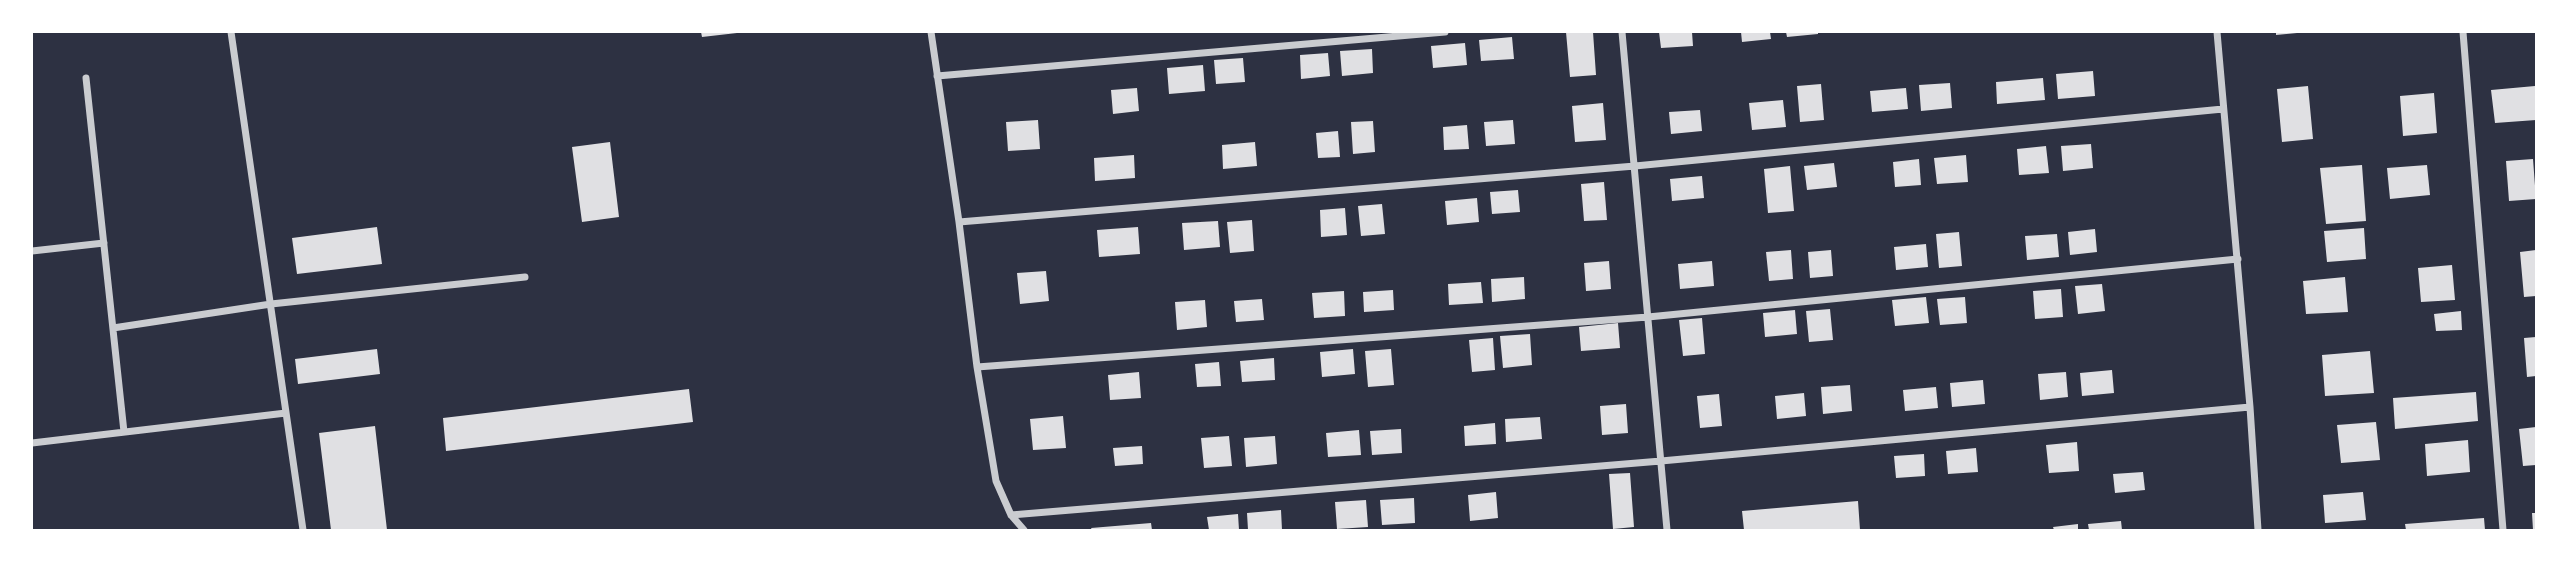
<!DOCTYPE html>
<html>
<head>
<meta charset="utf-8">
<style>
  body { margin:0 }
  #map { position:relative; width:2568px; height:562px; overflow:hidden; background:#2d3142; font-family:Barlow,sans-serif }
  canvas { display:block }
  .frame { position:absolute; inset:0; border:33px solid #fff; pointer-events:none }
</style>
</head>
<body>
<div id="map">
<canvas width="2568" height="562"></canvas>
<div class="frame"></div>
</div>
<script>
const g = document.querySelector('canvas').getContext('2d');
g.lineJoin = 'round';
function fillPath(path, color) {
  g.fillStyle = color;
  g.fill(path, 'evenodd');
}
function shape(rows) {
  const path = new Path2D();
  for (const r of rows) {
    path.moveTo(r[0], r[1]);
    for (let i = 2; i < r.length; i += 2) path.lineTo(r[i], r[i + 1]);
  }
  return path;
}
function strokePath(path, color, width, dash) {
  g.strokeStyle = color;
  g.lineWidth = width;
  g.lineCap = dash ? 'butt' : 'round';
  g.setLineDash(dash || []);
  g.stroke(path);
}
fillPath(shape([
  [701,32,737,32,737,33,702,37],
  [1566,32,1593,32,1596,75,1570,77],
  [1659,32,1692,32,1693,46,1661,48],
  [1741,32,1770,32,1771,39,1742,42],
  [1786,32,1818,32,1818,34,1787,37],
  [2276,32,2296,32,2297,33,2276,35],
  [1512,37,1514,59,1481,61,1479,40],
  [1465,43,1467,65,1433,68,1431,46],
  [1372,49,1373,73,1342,76,1340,51],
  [1328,53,1330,76,1301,79,1300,55],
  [1243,58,1245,82,1216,84,1214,60],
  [1203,65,1205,91,1169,94,1167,68],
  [2093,71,2095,96,2058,99,2056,74],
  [2043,78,2045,100,1997,104,1996,82],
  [1950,83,1952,108,1921,111,1919,85],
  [1821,84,1824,120,1800,122,1797,86],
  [2308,86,2313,139,2282,142,2277,89],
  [2535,86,2536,120,2495,123,2491,90],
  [1137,88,1139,111,1113,114,1111,90],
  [1906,88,1908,109,1872,112,1870,91],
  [2434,93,2437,133,2403,136,2400,96],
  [1783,100,1786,127,1752,130,1749,103],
  [1603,103,1606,140,1575,142,1572,106],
  [1700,110,1702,131,1671,134,1669,112],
  [1038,120,1040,149,1008,151,1006,122],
  [1513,120,1515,144,1486,146,1484,122],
  [1373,121,1375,152,1353,154,1351,122],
  [1467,125,1469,149,1444,150,1443,127],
  [1338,131,1340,157,1318,158,1316,133],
  [610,142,619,217,582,222,572,147],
  [1255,142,1257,166,1223,169,1222,145],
  [2091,144,2093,168,2063,171,2061,146],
  [2046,146,2049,173,2019,175,2017,149],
  [1134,155,1135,178,1095,181,1094,158],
  [1966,155,1968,182,1937,184,1934,158],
  [1919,159,1921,185,1895,187,1893,162],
  [2533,159,2536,199,2509,201,2506,161],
  [1834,163,1837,187,1807,190,1804,166],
  [2362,165,2366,221,2326,224,2320,168],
  [2427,165,2430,195,2390,199,2387,168],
  [1790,166,1794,211,1768,213,1764,169],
  [1702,176,1704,198,1672,201,1670,179],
  [1604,182,1607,220,1584,221,1581,184],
  [1518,190,1520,212,1492,214,1490,192],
  [1477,198,1479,222,1447,225,1445,201],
  [1382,204,1385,234,1361,236,1358,206],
  [1345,208,1347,235,1321,237,1320,210],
  [1252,220,1254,251,1230,253,1227,222],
  [1218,221,1220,247,1184,250,1182,223],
  [377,227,382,264,297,274,292,238],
  [1138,227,1140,254,1099,257,1097,230],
  [2364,228,2366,259,2327,262,2324,231],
  [2095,229,2097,252,2070,255,2068,232],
  [1959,232,1962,266,1939,268,1936,234],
  [2057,234,2059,257,2027,260,2025,236],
  [1926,244,1928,267,1896,270,1894,247],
  [1791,250,1793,279,1769,281,1766,252],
  [1831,250,1833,276,1810,278,1808,252],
  [2536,250,2536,296,2524,297,2520,252],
  [1609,261,1611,289,1586,291,1584,263],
  [1712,261,1714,286,1680,289,1678,264],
  [2452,265,2455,300,2421,302,2418,268],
  [1046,271,1049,301,1020,304,1017,273],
  [1524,277,1525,299,1492,302,1491,279],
  [2345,277,2348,312,2306,314,2303,281],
  [1481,282,1483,303,1449,305,1448,284],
  [2102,284,2105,311,2078,314,2075,286],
  [2061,289,2063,317,2035,319,2033,291],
  [1393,290,1394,310,1364,312,1363,292],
  [1344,291,1345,316,1314,318,1312,293],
  [1926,297,1929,323,1895,326,1892,300],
  [1965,297,1967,323,1940,325,1937,299],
  [1262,299,1264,320,1236,322,1234,301],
  [1205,300,1207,327,1177,330,1175,302],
  [1830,309,1833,340,1809,342,1806,311],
  [1795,310,1797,334,1765,337,1763,313],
  [2461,311,2462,330,2436,331,2434,314],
  [1702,318,1705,354,1683,356,1679,320],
  [1618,323,1620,348,1581,351,1579,327],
  [1530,334,1532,365,1503,368,1500,336],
  [2536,337,2536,376,2527,377,2524,338],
  [1493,338,1495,370,1472,372,1469,340],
  [377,349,380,374,298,384,295,359],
  [1353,349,1355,374,1322,377,1320,352],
  [1391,349,1394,385,1368,387,1365,351],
  [2370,351,2374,393,2325,396,2322,355],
  [1274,358,1275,380,1242,382,1240,361],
  [1219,362,1221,386,1197,387,1195,364],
  [2112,370,2114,393,2082,396,2080,373],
  [1139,372,1141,398,1110,400,1108,375],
  [2066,372,2068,397,2040,400,2038,374],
  [1983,380,1985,404,1952,407,1950,383],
  [1850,385,1852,411,1823,414,1821,387],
  [1936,387,1938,408,1905,411,1903,390],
  [689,389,693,422,446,451,443,418],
  [2476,392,2478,421,2395,429,2393,398],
  [1804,393,1806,416,1777,419,1775,396],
  [1719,394,1722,426,1700,428,1697,396],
  [1626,404,1628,433,1602,435,1600,406],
  [1063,416,1066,448,1033,450,1030,419],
  [1540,417,1542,439,1506,442,1505,419],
  [2376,422,2380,460,2341,463,2337,425],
  [1495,423,1496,444,1465,446,1464,426],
  [375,426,387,530,331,530,319,433],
  [2536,427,2536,465,2523,466,2519,429],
  [1401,429,1402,453,1372,455,1370,431],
  [1359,430,1361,455,1328,457,1326,433],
  [1229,436,1232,466,1204,468,1201,438],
  [1275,436,1277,464,1246,467,1244,438],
  [2468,440,2470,472,2427,476,2425,444],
  [2077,442,2079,471,2049,473,2046,445],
  [1142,446,1143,464,1115,466,1113,448],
  [1976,448,1978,472,1948,474,1946,451],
  [1924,454,1925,476,1896,478,1894,456],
  [2143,472,2145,490,2115,493,2113,474],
  [1630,473,1634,527,1613,529,1609,474],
  [1496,492,1498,518,1470,521,1468,495],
  [2363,492,2366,520,2325,523,2323,495],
  [1414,498,1415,523,1382,525,1380,500],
  [1366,500,1368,527,1337,529,1335,502],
  [1858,501,1860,530,1744,530,1742,511],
  [1281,510,1282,530,1248,530,1247,513],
  [2532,513,2536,513,2536,530,2533,530],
  [1238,514,1239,530,1209,530,1207,517],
  [2484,518,2485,530,2406,530,2405,524],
  [2121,521,2122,530,2089,530,2088,524],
  [1151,523,1152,530,1092,530,1091,528],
  [2078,524,2078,530,2054,530,2053,527]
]), '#e0e0e3');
strokePath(shape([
  [231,32,303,530],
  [931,32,959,222,977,367,996,481,1011,515,1024,530],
  [1622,32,1667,530],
  [2217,32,2250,407,2258,530],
  [2463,32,2503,530],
  [937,76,1445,32],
  [86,78,124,432],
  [959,222,1635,166,2223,109],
  [32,251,104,243],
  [113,328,271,304,525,277],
  [977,367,1648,317,2238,259],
  [32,443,286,413],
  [1011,515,1661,461,2250,407]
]), '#caccd0', 7);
</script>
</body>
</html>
